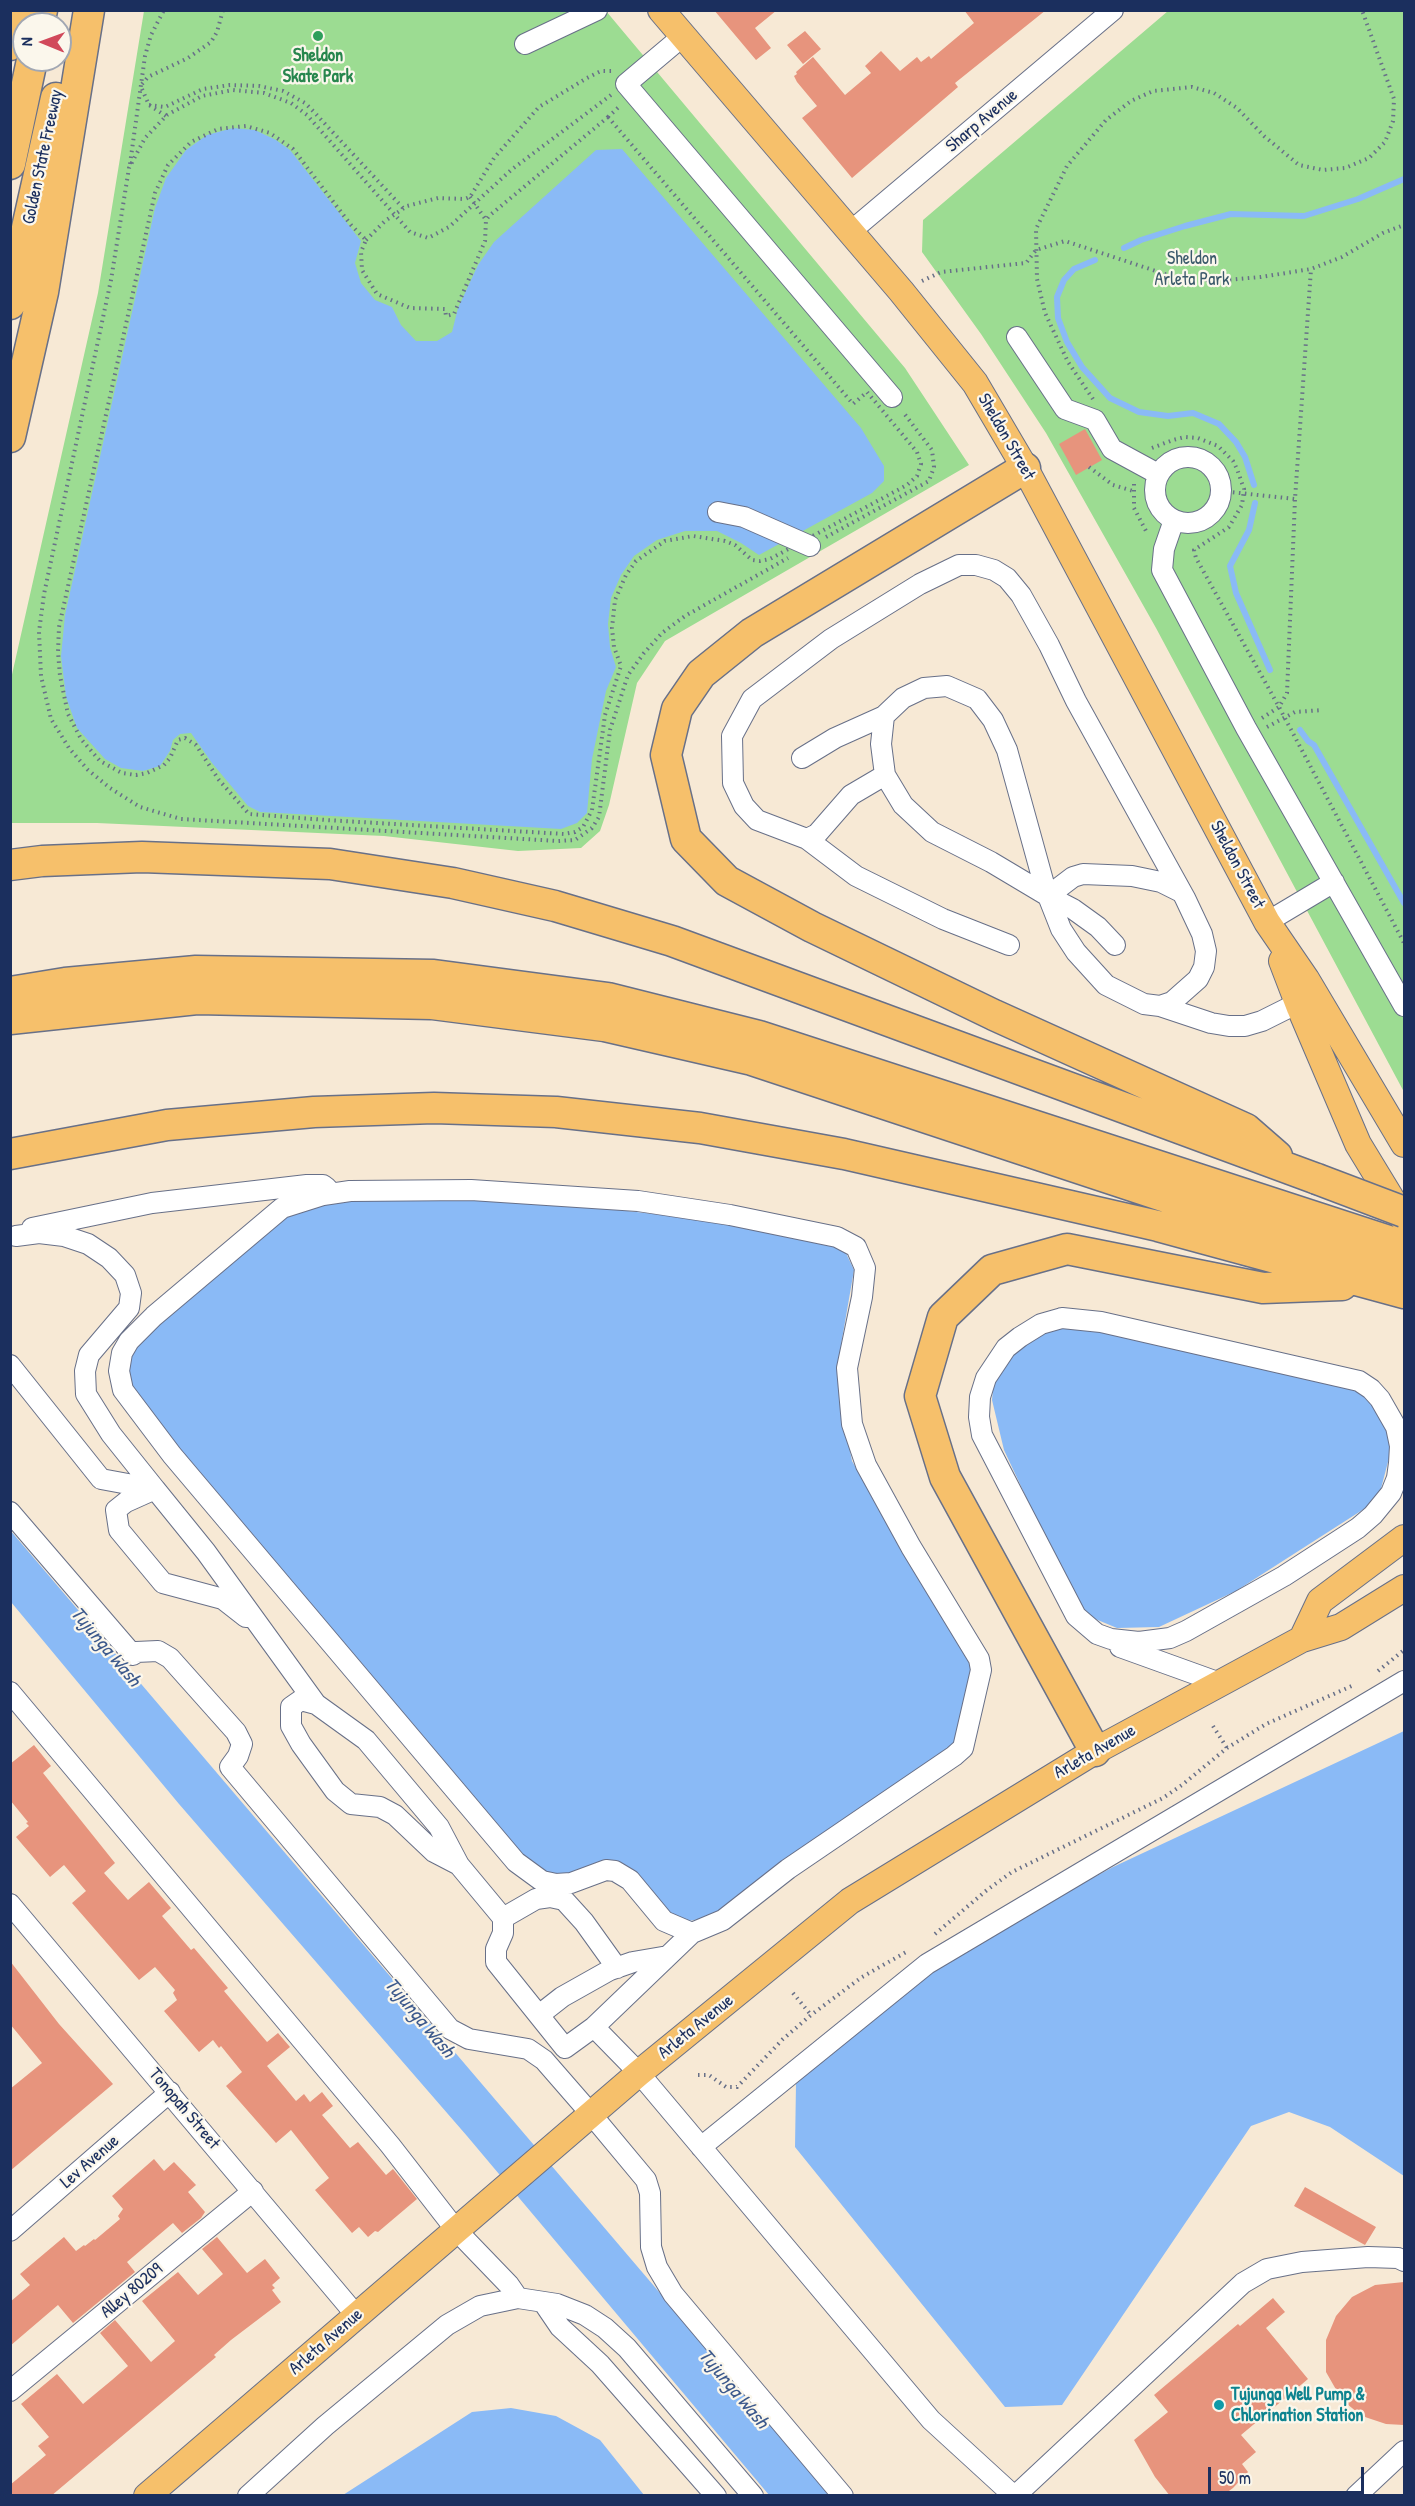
<!DOCTYPE html>
<html>
<head>
<meta charset="utf-8">
<style>
  body { margin:0 }
  #map { position:relative; width:1415px; height:2506px; overflow:hidden; background:#f7e9d5; font-family:"Patrick Hand",sans-serif }
  canvas { display:block }
  .frame { position:absolute; inset:0; border:12px solid #1b2f5e; pointer-events:none }
  .north { position:absolute; left:12px; top:12px; width:60px; height:60px; box-sizing:border-box; background:#fbf7ec; border:2px solid #a1a7b3; border-radius:50%; rotate:271deg; font-size:16px; font-weight:700; line-height:24px; text-align:center; color:#1b2f5e }
  .north::after { content:''; display:block; margin:auto; width:21px; height:27px; background:#d1495b; clip-path:polygon(50% 0,100% 100%,50% 72%,0 100%) }
  .scale { position:absolute; left:1208px; top:2467px; width:156px; height:27px; box-sizing:border-box; border:3px solid #1b2f5e; border-top:0; padding-left:8px; font-size:18px; line-height:21px; white-space:nowrap; color:#1b2f5e; -webkit-text-stroke:4px #fbf7ec; paint-order:stroke }
</style>
</head>
<body>
<div id="map">
<canvas width="1415" height="2506"></canvas>
<div class="frame"></div>
<div class="north">N</div>
<div class="scale">50 m</div>
</div>
<script>
const g = document.querySelector('canvas').getContext('2d');
g.lineJoin = 'round';
function fillPath(path, color) {
  g.fillStyle = color;
  g.fill(path, 'evenodd');
}
function shape(rows) {
  const path = new Path2D();
  for (const r of rows) {
    if (r.length === 3) {
      path.moveTo(r[0] + r[2], r[1]);
      path.arc(r[0], r[1], r[2], 0, 2 * Math.PI);
      continue;
    }
    path.moveTo(r[0], r[1]);
    for (let i = 2; i < r.length; i += 2) path.lineTo(r[i], r[i + 1]);
  }
  return path;
}
function strokePath(path, color, width, dash) {
  g.strokeStyle = color;
  g.lineWidth = width;
  g.lineCap = dash ? 'butt' : 'round';
  g.setLineDash(dash || []);
  g.stroke(path);
}
function write(font, color, halo, rows, align = 'center') {
  g.font = font + ' "Patrick Hand",sans-serif';
  g.lineWidth = 4.5;
  g.setLineDash([]);
  g.textBaseline = 'middle';
  g.strokeStyle = halo;
  g.fillStyle = color;
  for (const [text, x, y, turn = 0] of rows) {
    g.save();
    g.translate(x, y);
    g.rotate((+turn || 0) * Math.PI / 180);
    g.textAlign = isNaN(turn) ? turn : align;
    if (halo) g.strokeText(text, 0, 0);
    g.fillText(text, 0, 0);
    g.restore();
  }
}
fillPath(shape([
  [144,11,606,11,905,368,969,465,665,641,637,683,609,805,600,831,581,848,518,851,384,836,97,823,11,823,11,679,98,293],
  [1168,11,1404,11,1404,1092,1156,628,1046,433,981,334,922,252,923,220]
]), '#9cdc92');
fillPath(shape([
  [233,128,255,130,276,140,290,150,361,241,355,263,361,283,375,300,392,307,401,325,416,341,437,341,452,332,458,308,478,265,494,242,596,150,622,149,861,428,884,466,884,481,872,493,759,555,741,543,717,531,685,531,657,540,634,556,621,575,611,598,608,624,610,647,616,667,606,691,592,759,587,813,577,823,561,829,260,812,248,806,212,763,191,733,180,734,173,740,170,751,160,766,143,771,121,768,105,759,77,728,66,697,61,656,65,615,155,208,166,178,186,150,207,135],
  [371,1198,474,1199,558,1203,680,1217,829,1242,846,1253,854,1270,841,1345,839,1394,852,1461,971,1666,957,1738,950,1747,715,1916,689,1921,666,1912,630,1869,569,1877,550,1876,528,1864,141,1404,127,1381,127,1359,135,1344,282,1219,300,1210,327,1202],
  [1066,1320,1363,1386,1394,1439,1378,1500,1236,1591,1159,1627,1117,1628,1088,1616,1071,1593,1004,1450,992,1400,994,1379,1005,1357],
  [10,1530,717,2360,831,2495,769,2495,467,2136,179,1804,11,1602],
  [1404,1731,1404,2176,1330,2127,1289,2112,1251,2126,1062,2405,1005,2407,795,2147,796,2084,917,1973,1113,1867],
  [511,2408,556,2416,600,2440,644,2495,343,2495,472,2412]
]), '#8abaf6');
strokePath(shape([
  [1124,248,1141,240,1185,226,1231,214,1304,216,1358,199,1404,179],
  [1095,260,1074,269,1064,280,1057,297,1058,318,1067,342,1082,367,1110,398,1139,412,1168,416,1193,413,1219,424,1236,442,1245,457,1254,485],
  [1255,503,1249,530,1230,566,1236,593,1270,670],
  [1300,730,1308,741,1314,745,1404,903]
]), '#8abaf6', 6);
fillPath(shape([
  [714,10,777,10,755,28,771,48,756,60],
  [964,10,1046,10,955,83,958,87,852,178,802,118,817,106,797,82,794,76,797,74,796,72,813,57,845,95,871,73,865,66,881,51,900,71,917,57,921,62,929,56,931,59,974,23],
  [805,31,821,49,803,64,787,45],
  [1085,429,1102,460,1076,475,1059,444],
  [34,1745,51,1766,43,1773,115,1863,104,1873,128,1900,149,1882,171,1908,162,1916,191,1950,194,1948,228,1988,224,1991,267,2042,278,2033,290,2047,267,2066,296,2101,304,2094,310,2102,322,2092,333,2106,322,2115,350,2148,358,2142,386,2175,393,2169,417,2199,378,2232,375,2231,368,2237,359,2227,352,2233,315,2190,329,2178,291,2130,276,2143,226,2086,242,2072,221,2046,219,2048,213,2040,199,2052,164,2011,177,2000,173,1993,175,1990,155,1967,139,1980,72,1903,86,1891,64,1865,50,1877,16,1837,29,1826,26,1823,28,1822,10,1800,10,1764],
  [10,1961,59,2024,113,2084,10,2171,10,2089,42,2063,10,2024],
  [154,2159,164,2171,174,2162,196,2185,188,2192,205,2212,201,2218,182,2233,173,2223,127,2262,135,2272,73,2323,58,2305,10,2346,10,2302,30,2285,20,2274,64,2237,76,2251,84,2245,85,2246,94,2239,95,2240,120,2219,118,2216,123,2209,112,2196],
  [1305,2187,1376,2227,1365,2245,1294,2206],
  [217,2237,247,2273,265,2259,280,2278,272,2285,275,2288,272,2290,281,2302,231,2340,214,2355,216,2357,51,2496,10,2496,10,2485,46,2455,38,2446,49,2437,21,2404,57,2374,83,2404,112,2380,128,2366,100,2333,115,2320,151,2362,175,2341,142,2301,178,2272,198,2295,223,2274,202,2249],
  [1404,2282,1404,2425,1386,2424,1362,2416,1342,2400,1326,2372,1326,2340,1336,2316,1352,2297,1375,2285],
  [1273,2298,1285,2312,1266,2328,1308,2379,1241,2435,1256,2452,1242,2464,1248,2472,1233,2488,1222,2496,1170,2496,1155,2477,1134,2440,1168,2412,1154,2395,1238,2324,1240,2326]
]), '#e7947d');
const minor = shape([
  [683,36,626,84,892,397],
  [525,44,597,10],
  [850,232,1113,10],
  [1017,337,1065,409,1095,420,1112,449,1158,474],
  [1188,490,33],
  [718,512,744,517,810,546],
  [1174,520,1164,549,1162,570,1246,728,1404,1006],
  [802,758,835,738,884,716],
  [807,839,817,834,851,795,885,775],
  [1048,896,1073,877,1083,874,1132,876,1161,882,1181,892],
  [1267,922,1334,882],
  [1009,945,943,919,856,876,807,839,757,820,744,806,733,783,732,736,752,699,831,639,920,584,959,565,976,565,994,570,1007,578,1021,595,1049,645,1076,701,1185,898,1202,934,1206,951,1204,967,1198,979,1172,1002,1160,1006,1144,1004,1106,985,1076,952,1061,929,1048,896,1045,888,1007,750,993,720,977,699,947,686,924,688,903,698,884,716,881,744,885,775,903,805,932,832,991,862,1048,896,1073,909,1098,927,1115,945],
  [1160,1006,1211,1023,1229,1026,1245,1026,1262,1021,1298,1003],
  [471,1190,638,1201,730,1215,837,1237,856,1247,865,1268,862,1297,847,1368,852,1424,866,1465,911,1547,979,1659,981,1670,963,1748,954,1756,788,1869,723,1920,692,1933,664,1921,630,1880,615,1871,606,1870,571,1883,556,1884,542,1881,516,1862,172,1455,123,1390,119,1371,122,1353,129,1341,154,1316,282,1208,323,1195,350,1191,471,1190],
  [32,1228,152,1203,307,1185,323,1185,327,1188,328,1194],
  [16,1236,39,1233,64,1236,88,1244,109,1258,125,1275,131,1293,129,1308,89,1355,85,1371,86,1394,111,1434,155,1489,126,1502,116,1510,119,1530,163,1583,223,1599,246,1617],
  [1062,1318,1101,1322,1359,1381,1371,1389,1380,1399,1396,1427,1400,1446,1399,1463,1397,1478,1391,1493,1373,1515,1358,1528,1284,1576,1186,1631,1170,1638,1139,1642,1111,1639,1097,1634,1076,1616,982,1435,979,1417,980,1397,986,1378,1006,1348,1020,1337,1041,1324,1062,1318],
  [10,1365,101,1479,155,1489,206,1552,316,1704,366,1740,439,1827,459,1865,503,1918,503,1933,496,1949,496,1962,565,2048,594,2027,692,1933],
  [10,1512,133,1655,136,1652,158,1651,170,1658,236,1732,242,1744,238,1756,230,1767,450,2029,469,2039,528,2049,544,2060,591,2114,646,2180,650,2193,651,2247,657,2267,673,2294,843,2496],
  [1120,1647,1220,1683],
  [10,1692,390,2145,456,2230,509,2285,518,2298],
  [316,1704,301,1700,291,1707,291,1726,301,1744,335,1791,351,1804,380,1807,395,1815,434,1852,459,1865],
  [10,1904,356,2315],
  [503,1918,536,1899,550,1897,564,1900,584,1922,617,1968],
  [539,2015,562,1997,610,1970,633,1962,668,1956],
  [594,2027,639,2073,931,2420,1014,2496],
  [701,2147,927,1964,1404,1681],
  [10,2231,170,2092],
  [543,2302,560,2327,600,2364,716,2496],
  [10,2391,253,2191],
  [248,2496,325,2426,447,2325,480,2306,518,2298,557,2304,585,2315,605,2328,627,2348,753,2496],
  [1015,2496,1243,2283,1267,2269,1302,2262,1368,2257,1398,2258,1404,2261],
  [1356,2496,1404,2451]
]);
const major = shape([
  [661,10,901,291,975,383,1025,468,1267,922,1306,979,1404,1144],
  [1282,961,1300,1008,1358,1144,1403,1218],
  [1302,1639,1320,1601,1404,1538],
  [147,2496,639,2073,850,1901,1095,1751,1302,1639,1341,1627,1404,1588]
]);
const highway = shape([
  [39,24,42,10],
  [10,45,18,10],
  [10,164,32,60],
  [10,304,56,98],
  [10,437,43,292,89,10],
  [1025,468,752,633,701,674,677,709,666,755,686,839,727,881,812,927,994,1015,1246,1129,1277,1156],
  [10,865,42,861,142,857,330,864,453,883,555,906,672,941,1317,1179],
  [10,992,65,983,196,971,434,975,608,998,759,1036,1404,1246],
  [10,1019,197,999,432,1004,604,1026,752,1060,1169,1198,1404,1269],
  [10,1154,167,1125,314,1112,434,1108,556,1112,700,1128,844,1154,1158,1226,1404,1293],
  [1095,1751,945,1477,920,1396,943,1317,992,1270,1067,1249,1263,1288,1342,1285]
]);
strokePath(minor, '#687088', 22);
strokePath(major, '#687088', 28);
strokePath(highway, '#687088', 33);
strokePath(shape([
  [142,84,148,77,188,58,211,42,217,32,223,10],
  [142,89,149,105,166,116],
  [611,95,511,170,449,227,428,238,410,232,307,115,291,103,264,93,233,90,202,96,167,115,145,138,129,168,111,280,44,594,39,632,41,676,51,719,69,748,88,770,110,788,140,807,181,819,558,841,575,840,592,828,599,817,610,730,628,675,644,653,662,633,685,616,788,558],
  [149,105,165,107,203,89,230,85,259,86,283,91,305,103,314,112,403,208],
  [608,117,853,404,867,392,917,452,921,464,917,476,907,485,770,559,760,561,752,560,735,545,725,541,693,536,665,541,636,561,626,575,615,600,612,628,614,647,621,666,605,715,592,810,583,827,575,832,564,834,326,820,249,814,219,780,196,745,185,738,178,740,170,758,164,765,147,773,136,775,122,773,100,761,81,739,68,714,60,676,58,652,59,627,155,193,168,165,191,142,218,129,246,126,270,133,293,149,351,225,366,240,361,252,362,270,377,294,410,308,445,309,446,316,454,314,485,241,486,220,489,216,608,117],
  [608,117,621,105],
  [130,164,145,56,151,35,164,10],
  [470,197,486,220],
  [366,240,385,221,407,206,438,198,465,199,470,197,494,158,539,107,587,78,601,71,613,71],
  [922,281,941,272,1026,263,1036,250,1065,241,1168,275,1214,281,1261,277,1311,269,1342,257,1383,233,1404,225],
  [1093,399,1068,362,1045,313,1037,279,1036,229,1067,166,1106,120,1131,101,1153,91,1192,87,1214,93,1237,108,1264,136,1299,165,1323,170,1345,168,1369,158,1385,142,1393,121,1394,99,1362,10],
  [1152,448,1173,440,1185,437,1198,438,1218,446,1233,461,1237,469,1244,489,1242,505,1229,527,1194,550,1196,558,1279,707,1404,943],
  [1089,467,1113,485,1133,491],
  [1134,484,1134,508,1146,531],
  [1221,491,1295,499],
  [826,537,929,481,934,467,932,450,903,412],
  [1262,718,1279,707,1287,693,1295,499,1311,269],
  [1267,727,1295,712,1323,710],
  [1378,1671,1404,1650],
  [1213,1726,1227,1748],
  [935,1934,987,1890,1012,1872,1163,1798,1182,1785,1227,1748,1266,1724,1354,1685],
  [793,1993,811,2015],
  [698,2075,709,2075,726,2087,737,2087,783,2039,811,2015,862,1977,908,1951]
]), '#687088', 4, [1.5, 4.5]);
strokePath(minor, '#fff', 20);
strokePath(major, '#f6c06b', 26);
strokePath(highway, '#f6c06b', 30);
const highwayBridge = shape([
  [1317,1179,1404,1212]
]);
strokePath(highwayBridge, '#687088', 33, []);
strokePath(highwayBridge, '#f6c06b', 30);
for (const [x, y, r, color] of [
  [318,36,6,"#2e9e5b"],
  [1219,2405,6,"#0f9aa8"]
]) {
  const dot = new Path2D();
  dot.arc(x, y, r, 0, 2 * Math.PI);
  g.fillStyle = color;
  g.fill(dot);
  strokePath(dot, '#fbf7ec', 2);
}
write('bold 18px', '#27864d', '#fbf7ec', [
  ["Sheldon",318,56],
  ["Skate Park",318,77]
]);
write('18px', '#1b2f5e', '#fbf7ec', [
  ["Sharp Avenue",982,121,-40],
  ["Golden State Freeway",43,157,-78],
  ["Sheldon Street",1006,437,60],
  ["Sheldon Street",1237,865,62],
  ["Arleta Avenue",1095,1752,-30],
  ["Arleta Avenue",696,2027,-39],
  ["Tonopah Street",184,2109,50],
  ["Lev Avenue",90,2162,-41],
  ["Alley 80209",132,2291,-40],
  ["Arleta Avenue",326,2342,-41]
]);
write('18px', '#3b5a6b', '#fbf7ec', [
  ["Sheldon",1192,259],
  ["Arleta Park",1192,280]
]);
write('bold 18px', '#0d838f', '#fbf7ec', [
  ["Tujunga Well Pump &",1231,2395],
  ["Chlorination Station",1231,2416]
], 'left');
write('italic 20px', '#3c598c', '#fbf7ec', [
  ["Tujunga Wash",105,1647,50],
  ["Tujunga Wash",419,2018,50],
  ["Tujunga Wash",733,2389,50]
]);
</script>
</body>
</html>
